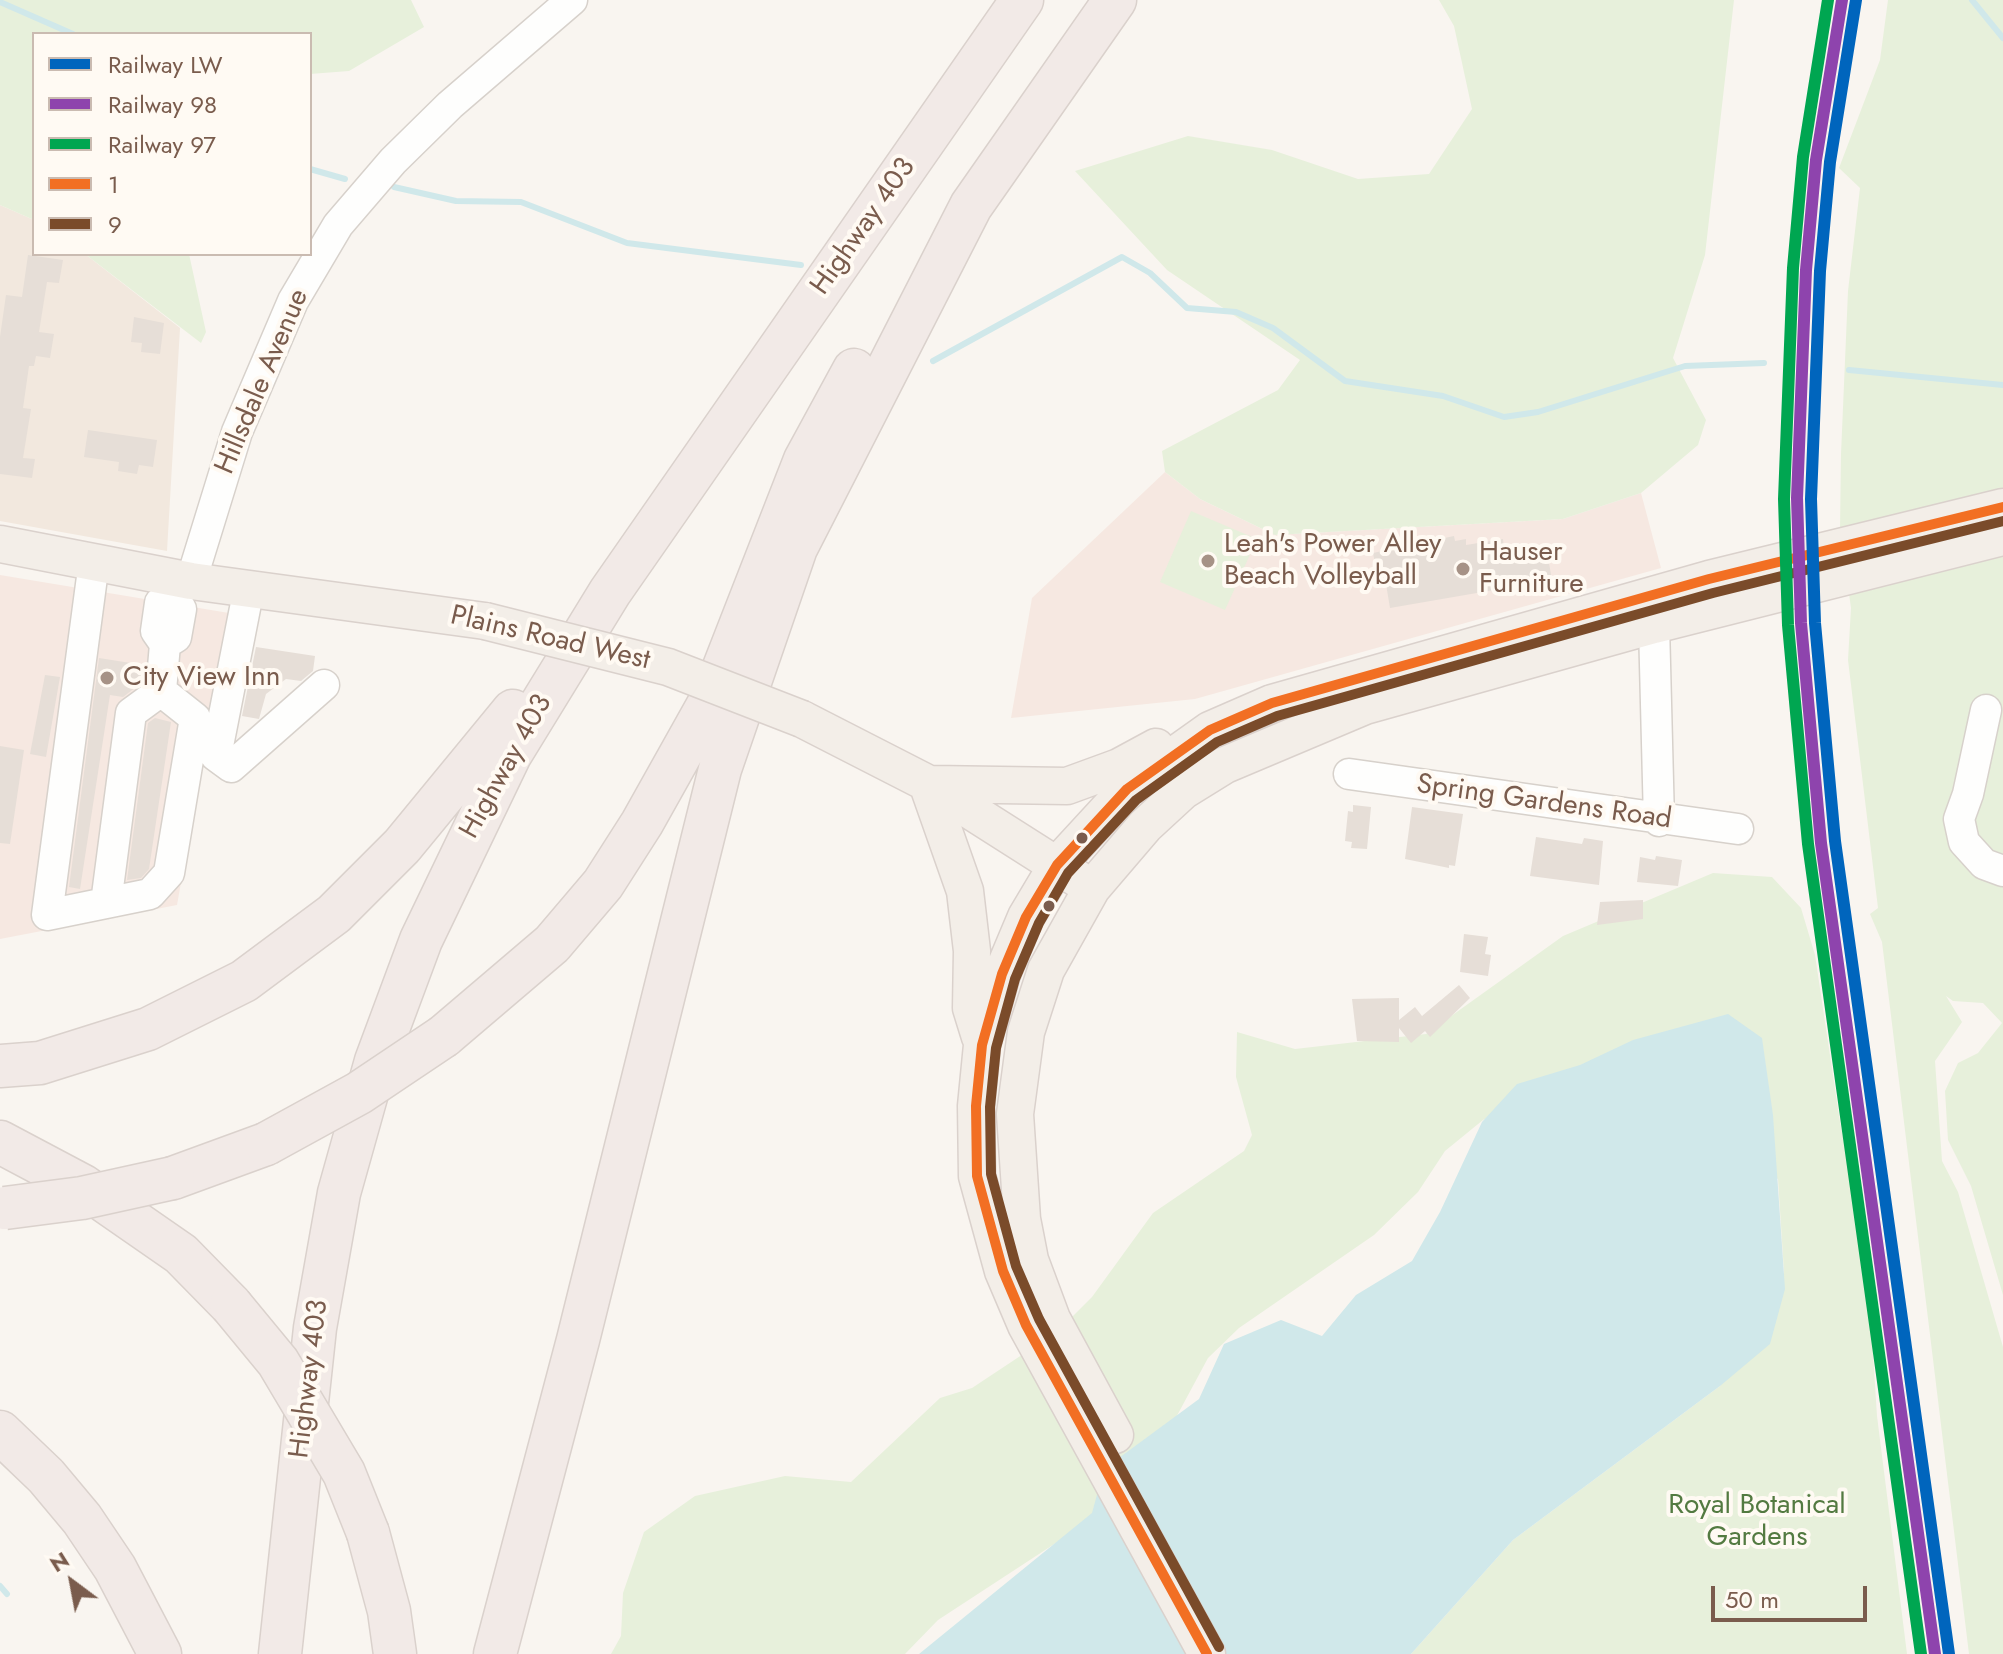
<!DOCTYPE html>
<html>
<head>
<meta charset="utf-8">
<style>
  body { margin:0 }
  #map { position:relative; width:2003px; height:1654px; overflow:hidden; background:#f9f5f0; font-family:Jost,sans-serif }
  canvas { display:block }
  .legend { position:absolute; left:32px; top:32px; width:280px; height:224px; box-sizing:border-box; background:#fffaf3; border:2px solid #cabbb1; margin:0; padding:10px 14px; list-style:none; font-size:24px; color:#7a5c4d }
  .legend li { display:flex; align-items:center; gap:16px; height:40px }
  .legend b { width:40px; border:2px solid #cabbb1 }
  .north { position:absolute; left:32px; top:1542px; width:80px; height:80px; -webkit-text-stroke:6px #fffaf3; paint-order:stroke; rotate:328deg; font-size:22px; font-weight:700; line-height:32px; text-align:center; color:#7a5c4d }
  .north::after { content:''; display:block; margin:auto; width:28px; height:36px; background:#7a5c4d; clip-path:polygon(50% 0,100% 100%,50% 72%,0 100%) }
  .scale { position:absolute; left:1711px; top:1586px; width:156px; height:36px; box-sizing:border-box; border:4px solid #7a5c4d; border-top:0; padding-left:10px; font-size:24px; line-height:28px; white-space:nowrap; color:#7a5c4d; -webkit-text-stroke:6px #fffaf3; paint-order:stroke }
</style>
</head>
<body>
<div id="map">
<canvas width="2003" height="1654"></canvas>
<ul class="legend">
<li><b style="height:10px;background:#0065bd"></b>Railway LW</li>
<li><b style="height:10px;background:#8e44ad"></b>Railway 98</li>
<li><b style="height:10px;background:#00a651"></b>Railway 97</li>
<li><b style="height:10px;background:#f26f23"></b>1</li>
<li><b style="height:10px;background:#7a4b2a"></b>9</li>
</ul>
<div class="north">N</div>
<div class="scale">50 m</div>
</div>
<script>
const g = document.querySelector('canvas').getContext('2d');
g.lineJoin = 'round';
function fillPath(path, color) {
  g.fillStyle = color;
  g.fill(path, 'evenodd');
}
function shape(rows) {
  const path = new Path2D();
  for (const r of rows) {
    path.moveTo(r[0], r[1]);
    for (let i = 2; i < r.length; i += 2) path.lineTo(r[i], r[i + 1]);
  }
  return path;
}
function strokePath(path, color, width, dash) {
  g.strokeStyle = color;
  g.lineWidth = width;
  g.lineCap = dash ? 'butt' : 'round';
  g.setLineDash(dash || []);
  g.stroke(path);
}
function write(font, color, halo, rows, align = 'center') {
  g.font = font + ' Jost,sans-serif';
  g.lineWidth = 8;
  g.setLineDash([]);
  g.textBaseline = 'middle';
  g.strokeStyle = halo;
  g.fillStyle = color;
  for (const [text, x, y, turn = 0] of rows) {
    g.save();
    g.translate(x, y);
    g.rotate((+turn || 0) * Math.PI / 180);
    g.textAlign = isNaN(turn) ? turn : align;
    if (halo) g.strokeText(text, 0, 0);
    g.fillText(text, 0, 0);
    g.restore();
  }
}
fillPath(shape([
  [0,205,34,220,34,254,85,254,180,328,167,551,0,521]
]), '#f2e8de');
fillPath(shape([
  [1165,472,1200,499,1275,535,1563,519,1641,493,1661,568,1195,699,1011,718,1032,598],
  [0,575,229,613,177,905,0,939]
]), '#f6e8e1');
fillPath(shape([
  [0,0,411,0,424,27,349,71,310,74,310,34,34,34,34,220,0,205],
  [1439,0,1734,0,1705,255,1673,358,1706,420,1698,445,1641,493,1563,519,1275,535,1200,499,1165,472,1162,451,1278,390,1300,360,1167,270,1075,171,1188,136,1272,150,1358,179,1429,174,1472,109,1454,26],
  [1888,0,2003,0,2003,1295,1971,1186,1948,1140,1945,1091,1958,1063,1978,1053,2002,1023,1983,1003,1953,1001,1946,996,1962,1022,1935,1061,1942,1161,1958,1192,2003,1347,2003,1654,1969,1654,1882,942,1870,914,1878,908,1848,660,1851,608,1840,530,1841,454,1848,291,1860,188,1839,168,1880,60],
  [85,254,189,254,206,332,201,343],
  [1191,511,1257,539,1225,610,1160,582],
  [1713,873,1772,877,1801,908,1815,955,1840,1122,1867,1259,1877,1416,1907,1654,1411,1654,1513,1540,1720,1386,1784,1272,1778,1179,1585,1063,1483,1120,1445,1151,1418,1192,1374,1235,1239,1328,1208,1358,1137,1490,938,1620,905,1654,611,1654,621,1636,623,1593,644,1532,695,1496,785,1476,851,1482,940,1398,972,1388,1058,1331,1092,1297,1153,1213,1244,1151,1252,1135,1236,1077,1237,1032,1295,1049,1426,1034,1563,936]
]), '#e7f0db');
fillPath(shape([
  [1728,1014,1762,1038,1773,1115,1785,1289,1770,1344,1720,1386,1513,1540,1411,1654,919,1654,1092,1513,1104,1469,1199,1399,1224,1344,1281,1320,1322,1336,1356,1295,1412,1261,1440,1212,1482,1122,1517,1084,1580,1065,1633,1040]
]), '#d0e8ea');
strokePath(shape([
  [1972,0,2003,38],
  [0,2,73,34],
  [310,169,345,179],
  [394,187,456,201,521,202,627,243,801,265],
  [933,361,1122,257,1150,273,1187,308,1236,312,1273,328,1345,381,1443,396,1504,417,1538,412,1685,366,1764,363],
  [1849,370,2003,385],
  [0,1586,7,1594]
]), '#d0e8ea', 6);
fillPath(shape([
  [28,255,63,260,59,283,47,282,39,332,54,334,50,358,36,356,34,366,29,366,23,408,31,409,23,458,35,459,32,478,0,474,0,337,6,295,22,297],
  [134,317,164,323,160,354,141,352,142,343,131,342],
  [88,430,157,440,153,467,139,465,137,474,118,471,119,462,84,457],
  [1454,536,1455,541,1466,539,1466,545,1503,539,1504,549,1514,547,1516,557,1547,552,1552,580,1390,608,1385,578,1378,579,1373,553],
  [256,647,315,656,313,671,301,681,286,679,266,694,259,719,242,716],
  [99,658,137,664,135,673,144,674,144,681,123,697,110,695,80,889,69,887],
  [45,675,60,677,46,757,30,754],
  [155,718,171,722,149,869,141,878,127,880,148,723],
  [0,746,24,750,10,844,0,843],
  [1353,805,1371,807,1367,849,1351,848,1352,842,1345,841,1348,811,1353,812],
  [1412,807,1463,814,1455,866,1449,865,1449,868,1405,859],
  [1536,837,1582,844,1584,838,1603,841,1599,885,1530,876],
  [1656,856,1682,860,1678,886,1637,882,1640,857,1655,860],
  [1643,900,1643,919,1597,925,1600,902],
  [1464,934,1488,937,1485,954,1491,955,1488,976,1460,972],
  [1459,985,1470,998,1430,1037,1425,1031,1411,1043,1399,1028,1399,1042,1357,1041,1352,999,1399,998,1399,1020,1415,1007,1422,1016]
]), '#e6ded7');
const minor = shape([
  [94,562,47,915,150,894,169,873,195,718,161,691,165,644],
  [191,581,237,432,293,301,338,225,393,161,450,105,572,0],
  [249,588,216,756,231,767,324,685],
  [174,598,160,603,156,631,165,644,176,637,181,609,174,598,176,578],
  [1654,625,1659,821],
  [1986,710,1968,794,1959,819,1964,842,1984,864,2003,871],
  [1349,774,1738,829],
  [106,903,131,713,161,691]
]);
const major = shape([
  [0,544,191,581,485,621],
  [802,719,927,783,1078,879],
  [927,783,965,891,972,951,971,1008,980,1037],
  [932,784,1067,786,1119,767,1156,747],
  [1115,1435,1052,1319,1030,1260,1022,1219,1015,1114,1026,1032,1046,970,1092,888,1145,826,1183,791,1225,765,1365,706,1654,625,2003,537],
  [1207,1654,1026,1325,1003,1271,977,1176,976,1106,982,1045,1002,974,1026,917,1057,865,1127,789,1210,730,1272,703,1709,579,2003,507]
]);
const highway = shape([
  [444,1036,552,944,603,884,642,823,712,698,805,460,854,370],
  [0,1066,40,1063,148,1029,244,981,334,914,402,846,513,711],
  [0,1142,83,1186,181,1254,231,1305],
  [173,1178,266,1144],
  [0,1432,46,1476,82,1519,115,1568,160,1654],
  [368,1533,389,1611,395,1654],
  [280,1654,315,1328,339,1193,376,1061,421,940,510,755,610,592,1022,0],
  [495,1654,578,1340,720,769,796,548,971,206,1115,0]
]);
strokePath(minor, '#d7d1cb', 33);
strokePath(major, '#dad1cc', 39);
strokePath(highway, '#dad1cc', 45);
strokePath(minor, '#fefefd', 30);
strokePath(major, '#f3eee8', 36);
strokePath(highway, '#f2eae7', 42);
const majorBridge = shape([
  [485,621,668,667,802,719]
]);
const highwayBridge = shape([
  [266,1144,359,1093,444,1036],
  [5,1208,82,1198,173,1178],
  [231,1305,278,1362,344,1473,368,1533]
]);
strokePath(majorBridge, '#dad1cc', 39, []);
strokePath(highwayBridge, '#dad1cc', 45, []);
strokePath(majorBridge, '#f3eee8', 36);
strokePath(highwayBridge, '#f2eae7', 42);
strokePath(shape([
  [1207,1654,1026,1325,1003,1271,977,1176,976,1106,982,1045,1002,974,1026,917,1057,865,1127,789,1210,730,1272,703,1709,579,2003,507]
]), '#f26f23', 10);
strokePath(shape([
  [1219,1647,1039,1319,1016,1266,991,1174,990,1107,996,1048,1015,979,1039,923,1068,873,1136,800,1217,742,1277,716,1713,593,2003,521]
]), '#7a4b2a', 10);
strokePath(shape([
  [1856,0,1830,162,1820,271,1811,499,1815,623,1835,841,1949,1654]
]), '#0065bd', 12);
strokePath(shape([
  [1842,0,1816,160,1806,270,1797,498,1801,623,1821,843,1935,1654]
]), '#8e44ad', 12);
strokePath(shape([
  [1828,0,1803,157,1793,268,1784,499,1788,625,1808,844,1921,1654]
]), '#00a651', 12);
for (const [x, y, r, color] of [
  [1208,561,8,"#a69286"],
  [1463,569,8,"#a69286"],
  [107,678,8,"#a69286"],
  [1082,838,7,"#7a5c4d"],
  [1049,906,7,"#7a5c4d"]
]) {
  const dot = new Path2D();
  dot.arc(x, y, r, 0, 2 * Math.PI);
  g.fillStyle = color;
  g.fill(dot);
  strokePath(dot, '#fffaf3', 3);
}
write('28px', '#7a5c4d', '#fffaf3', [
  ["Highway 403",864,227,-55],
  ["Hillsdale Avenue",263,382,-67],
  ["Plains Road West",550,639,13],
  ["Highway 403",507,767,-61],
  ["Spring Gardens Road",1544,803,8],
  ["Highway 403",310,1379,-83]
]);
write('28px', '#7a5c4d', '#fffaf3', [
  ["Leah's Power Alley",1224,545],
  ["Beach Volleyball",1224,577],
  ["Hauser",1479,553],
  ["Furniture",1479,585],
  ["City View Inn",123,678]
], 'left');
write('28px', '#537a41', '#fffaf3', [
  ["Royal Botanical",1757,1506],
  ["Gardens",1757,1538]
]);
</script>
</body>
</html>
